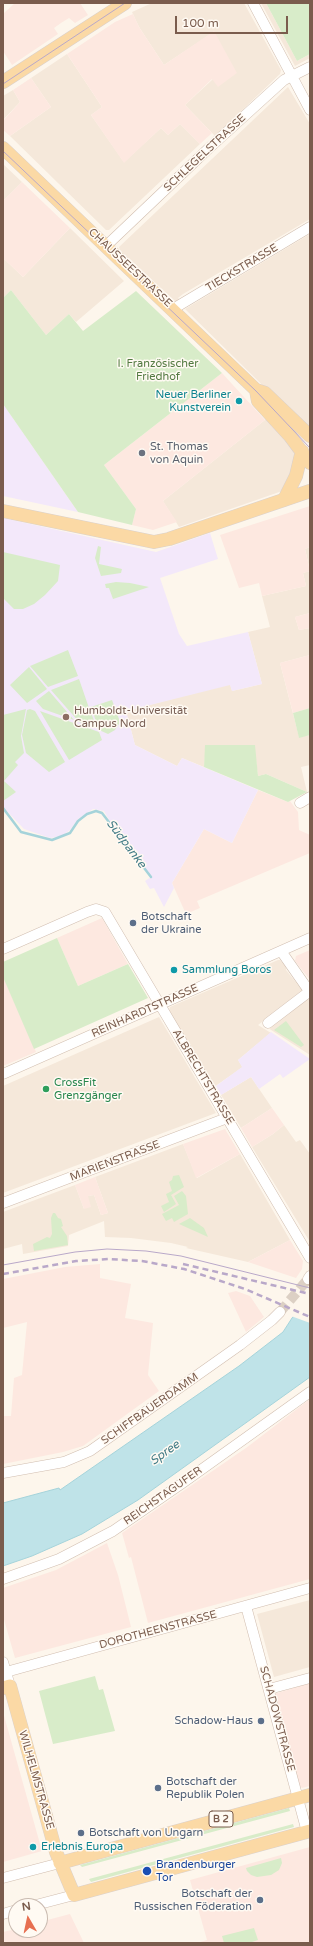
<!DOCTYPE html>
<html>
<head>
<meta charset="utf-8">
<style>
  body { margin:0 }
  #map { position:relative; width:313px; height:1946px; overflow:hidden; background:#fdf6ec; font-family:"Varela Round",sans-serif }
  canvas { display:block }
  .frame { position:absolute; inset:0; border:4px solid #7a5c4d; pointer-events:none }
  .north { position:absolute; left:8px; top:1898px; width:40px; height:40px; box-sizing:border-box; background:#fffaf3; border:1px solid #cabbb1; border-radius:50%; rotate:351deg; font-size:11px; font-weight:700; line-height:16px; text-align:center; color:#7a5c4d }
  .north::after { content:''; display:block; margin:auto; width:14px; height:18px; background:#e76f51; clip-path:polygon(50% 0,100% 100%,50% 72%,0 100%) }
  .scale { position:absolute; left:175px; top:16px; width:113px; height:18px; box-sizing:border-box; border:2px solid #7a5c4d; border-top:0; padding-left:5px; font-size:12px; line-height:14px; white-space:nowrap; color:#7a5c4d; -webkit-text-stroke:3px #fffaf3; paint-order:stroke }
</style>
</head>
<body>
<div id="map">
<canvas width="313" height="1946"></canvas>
<div class="frame"></div>
<div class="north">N</div>
<div class="scale">100 m</div>
</div>
<script>
const g = document.querySelector('canvas').getContext('2d');
g.lineJoin = 'round';
function fillPath(path, color) {
  g.fillStyle = color;
  g.fill(path, 'evenodd');
}
function shape(rows) {
  const path = new Path2D();
  for (const r of rows) {
    path.moveTo(r[0], r[1]);
    for (let i = 2; i < r.length; i += 2) path.lineTo(r[i], r[i + 1]);
  }
  return path;
}
function strokePath(path, color, width, dash) {
  g.strokeStyle = color;
  g.lineWidth = width;
  g.lineCap = dash ? 'butt' : 'round';
  g.setLineDash(dash || []);
  g.stroke(path);
}
function write(font, color, halo, rows, align = 'center') {
  g.font = font + ' "Varela Round",sans-serif';
  g.lineWidth = 3;
  g.setLineDash([]);
  g.textBaseline = 'middle';
  g.strokeStyle = halo;
  g.fillStyle = color;
  for (const [text, x, y, turn = 0] of rows) {
    g.save();
    g.translate(x, y);
    g.rotate((+turn || 0) * Math.PI / 180);
    g.textAlign = isNaN(turn) ? turn : align;
    if (halo) g.strokeText(text, 0, 0);
    g.fillText(text, 0, 0);
    g.restore();
  }
}
fillPath(shape([
  [152,3,244,3,281,70,280,74,215,136,185,105,213,79,214,32,164,65,139,27,132,12],
  [261,3,266,3,297,61,310,54,310,58,295,66],
  [67,54,102,107,91,115,124,162,161,128,168,135,180,124,200,144,109,230,106,230,10,136,51,107,31,78],
  [288,87,310,124,310,219,183,294,178,298,181,301,177,303,120,250,119,247],
  [13,90,20,102,3,120,3,96],
  [3,164,22,182,3,201],
  [70,228,124,281,76,322,69,314,46,335,11,290,3,298,3,258,23,277],
  [310,234,310,432,185,309],
  [270,416,298,452,285,490,179,527,163,501],
  [310,547,310,613,295,617,299,630,310,628,310,655,280,663,299,737,310,735,310,765,301,767,307,792,266,774,258,776,254,745,206,745,204,767,182,758,177,766,135,745,126,711,230,684,232,691,262,684,248,632,270,627,262,596,306,586,303,573,310,571,305,549],
  [278,960,280,960,286,967,286,970,302,990,301,992,258,1025,271,1033,238,1060,243,1067,214,1087,169,1011,170,1007],
  [310,995,310,1055,268,1028],
  [159,1017,216,1113,3,1193,3,1086],
  [251,1077,272,1108,241,1128,221,1095],
  [284,1125,296,1142,300,1140,310,1154,310,1242,252,1147,273,1134],
  [183,1144,197,1178,240,1154,290,1240,248,1262,186,1248,188,1247,171,1243,131,1238,105,1237,104,1221,69,1235,68,1246,23,1254,22,1244,3,1249,3,1212,75,1185,84,1209,88,1196,94,1195,101,1215,108,1213,95,1177],
  [310,1600,310,1667,274,1677,257,1614]
]), '#f5e8da');
fillPath(shape([
  [15,3,80,3,88,15,75,23,69,18,61,23,54,28,58,34,12,65,3,51,3,14],
  [133,14,139,27,164,65,214,31,237,73,218,87,212,79,185,105,212,133,200,144,180,124,168,135,161,128,124,163,91,115,102,107,67,54,115,22],
  [31,78,51,107,10,136,3,130,3,121,20,102,13,90],
  [22,182,70,228,23,277,3,258,3,201],
  [222,373,265,420,163,501,177,522,153,530,132,525,136,509,104,465],
  [310,506,310,547,305,549,310,571,303,573,306,586,262,596,259,583,239,588,220,535],
  [310,613,310,628,299,630,295,617],
  [310,655,310,708,293,713,280,663],
  [258,790,288,802,290,801,298,812,299,830,310,835,310,853,197,901,200,908,186,914,172,883,204,829,232,843],
  [102,918,128,964,78,986,57,938],
  [310,950,310,980,295,961,296,956],
  [3,976,36,1052,3,1066],
  [272,1108,284,1125,273,1134,252,1147,241,1128],
  [225,1129,240,1154,196,1178,183,1144],
  [95,1177,108,1213,101,1215,94,1195,88,1196,91,1207,84,1209,75,1185],
  [290,1240,303,1261,302,1269,296,1278,248,1262],
  [100,1264,100,1278,131,1284,125,1318,153,1323,148,1375,159,1391,83,1446,63,1452,3,1464,3,1416,11,1416,14,1378,22,1375,27,1322,3,1328,3,1279,65,1267],
  [236,1291,250,1296,264,1317,246,1332,228,1293],
  [310,1399,310,1579,148,1623,131,1557,129,1558,122,1533,246,1448],
  [107,1543,118,1575,131,1627,15,1658,3,1616,3,1588,56,1570],
  [310,1683,310,1786,302,1788,298,1784,274,1694],
  [3,1712,42,1851,3,1862],
  [310,1847,310,1943,197,1943,207,1940,190,1880],
  [70,1914,84,1943,3,1943,3,1932,16,1929,40,1930,40,1922]
]), '#fde8e0');
fillPath(shape([
  [3,404,6,408,78,512,3,496],
  [3,518,156,552,210,533,218,559,160,578,179,634,187,646,248,632,262,684,232,691,230,685,126,711,135,745,177,766,182,758,258,790,232,843,204,829,172,883,174,888,164,907,154,888,150,889,145,881,151,877,124,839,113,827,104,811,93,809,78,819,70,830,62,836,50,838,24,829,5,809,3,810],
  [271,1032,310,1059,283,1078,280,1074,259,1089,251,1077,221,1095,216,1086,242,1067,238,1060]
]), '#f3e8fa');
fillPath(shape([
  [266,3,310,3,310,54,297,61],
  [11,290,46,335,69,314,83,331,136,291,222,373,104,465,136,509,132,525,78,512,3,404,3,298],
  [98,546,101,547,99,564,122,569,121,573,101,576,95,558],
  [3,552,60,565,58,581,45,595,34,604,23,609,14,609,3,598],
  [116,582,130,583,149,587,113,599,109,588,106,588,105,584],
  [68,650,78,676,48,687,30,666],
  [29,667,47,689,27,703,10,685],
  [79,679,89,708,97,728,79,722,51,690],
  [49,691,74,720,43,709,36,701],
  [112,700,119,719,119,724,115,730,108,734,99,730,91,707],
  [310,708,310,735,299,738,293,713],
  [26,709,21,736,24,753,15,762,18,765,4,781,16,792,3,801,3,715],
  [30,709,35,711,65,762,49,772,26,753,22,735,27,710],
  [40,711,99,732,102,740,69,760],
  [205,745,255,745,258,776,266,774,307,792,288,802,204,767],
  [57,938,78,986,128,964,148,998,34,1049,3,977,3,962],
  [286,1021,304,1045,301,1047,274,1030],
  [179,1175,184,1187,171,1195,176,1204,164,1212,161,1206,169,1202,166,1194,172,1191,169,1182,172,1180,173,1176],
  [182,1191,186,1196,188,1214,174,1222,172,1218,166,1221,162,1214,179,1205,174,1196],
  [53,1213,55,1213,58,1218,61,1219,63,1226,61,1227,67,1236,68,1245,34,1251,33,1244,47,1237,50,1238,52,1234,51,1218],
  [190,1218,204,1228,208,1237,179,1224],
  [95,1676,99,1690,103,1689,115,1731,53,1744,39,1691],
  [289,1808,290,1811,82,1867,80,1865],
  [293,1824,294,1827,91,1882,89,1879],
  [281,1858,282,1863,279,1870,271,1875,257,1877,251,1875,247,1871,246,1868],
  [254,1928,258,1940,249,1943,224,1943,222,1936]
]), '#d8ecc9');
const water = shape([
  [310,1297,310,1377,138,1500,82,1534,32,1556,3,1566,3,1503,59,1488,60,1490,239,1366,283,1332,292,1318,310,1297]
]);
fillPath(water, '#bfe3e8');
strokePath(water, '#a5d3da', 1);
fillPath(shape([
  [310,1295,310,1323,291,1316,293,1315]
]), '#fdf6ec');
strokePath(shape([
  [3,808,21,832,52,840,70,833,78,821,87,814,96,811,102,813,151,877]
]), '#a5d3da', 2.5);
strokePath(shape([
  [280,1312,308,1279]
]), '#dcd0c4', 10, [10, 5]);
const minor = shape([
  [253,3,310,110],
  [106,246,208,149,284,80,310,67],
  [173,309,310,227],
  [300,803,310,797],
  [3,949,87,912,96,909,105,912,310,1258],
  [281,951,309,991],
  [268,1023,310,991],
  [3,1074,310,938],
  [3,1203,227,1118],
  [308,1279,310,1276],
  [3,1473,64,1462,90,1451,240,1345,272,1320,280,1312],
  [3,1579,59,1559,113,1531,184,1482,310,1392],
  [246,1606,307,1832],
  [3,1662,10,1686],
  [6,1672,310,1588],
  [269,1689,310,1678],
  [3,1878,60,1863],
  [32,1906,74,1895],
  [3,1914,16,1910]
]);
const major = shape([
  [3,82,125,3],
  [3,148,256,390,265,393,310,436],
  [256,390,258,401,290,436,310,463],
  [284,500,296,476,302,451],
  [3,511,154,542,169,539,310,491],
  [3,1688,10,1686,56,1852,74,1895,310,1831],
  [60,1863,310,1795]
]);
strokePath(minor, '#d1beb0', 11);
strokePath(major, '#dad1cd', 14);
strokePath(minor, '#fff', 10);
strokePath(major, '#fbd9a5', 13);
strokePath(shape([
  [3,84,125,3],
  [3,151,256,391,310,448],
  [3,1265,75,1252,107,1249,146,1251,181,1256,310,1288]
]), '#b9a8c9', 1);
strokePath(shape([
  [183,1264,310,1294],
  [3,1274,76,1261,108,1259,142,1261,184,1269,245,1289,310,1317]
]), '#b9a8c9', 2.5, [6, 4]);
for (const [x, y, r, color] of [
  [239,401,4,"#0f9aa8"],
  [142,453,4,"#6b7280"],
  [66,717,4,"#8d6e63"],
  [133,923,4,"#5c6f8a"],
  [174,970,4,"#0f9aa8"],
  [46,1089,4,"#2e9e5b"],
  [261,1721,4,"#5c6f8a"],
  [158,1788,4,"#5c6f8a"],
  [81,1833,4,"#5c6f8a"],
  [33,1847,4,"#0f9aa8"],
  [147,1871,5,"#1a4fb4"],
  [260,1900,4,"#5c6f8a"]
]) {
  const dot = new Path2D();
  dot.arc(x, y, r, 0, 2 * Math.PI);
  g.fillStyle = color;
  g.fill(dot);
  strokePath(dot, '#fffaf3', 1.5);
}
for (const [x, y, w] of [
  [221,1819,24]
]) {
  const box = new Path2D();
  box.roundRect(x - w / 2, y - 8, w, 16, 3);
  g.fillStyle = '#fffaf3';
  g.fill(box);
  strokePath(box, '#7a5c4d', 1);
}
write('bold 10px', '#7a5c4d', null, [
  ["B 2",221,1819]
]);
write('11px', '#7a5c4d', '#fffaf3', [
  ["SCHLEGELSTRASSE",205,153,-43],
  ["CHAUSSEESTRASSE",130,268,43],
  ["TIECKSTRASSE",242,268,-31],
  ["REINHARDTSTRASSE",145,1011,-24],
  ["ALBRECHTSTRASSE",203,1077,59],
  ["MARIENSTRASSE",115,1161,-21],
  ["SCHIFFBAUERDAMM",150,1409,-35],
  ["REICHSTAGUFER",163,1496,-35],
  ["DOROTHEENSTRASSE",158,1630,-15],
  ["SCHADOWSTRASSE",277,1719,75],
  ["WILHELMSTRASSE",36,1780,74]
]);
write('11px', '#537a41', '#fffaf3', [
  ["I. Französischer",158,364],
  ["Friedhof",158,377]
]);
write('11px', '#0d838f', '#fffaf3', [
  ["Neuer Berliner",231,395,"right"],
  ["Kunstverein",231,408,"right"],
  ["Sammlung Boros",182,970],
  ["Erlebnis Europa",41,1847]
], 'left');
write('11px', '#5b616d', '#fffaf3', [
  ["St. Thomas",150,447],
  ["von Aquin",150,460]
], 'left');
write('11px', '#785e54', '#fffaf3', [
  ["Humboldt-Universität",74,711],
  ["Campus Nord",74,724]
], 'left');
write('11px', '#4e5e75', '#fffaf3', [
  ["Botschaft",141,917],
  ["der Ukraine",141,930],
  ["Schadow-Haus",253,1721,"right"],
  ["Botschaft der",166,1782],
  ["Republik Polen",166,1795],
  ["Botschaft von Ungarn",89,1833],
  ["Botschaft der",252,1894,"right"],
  ["Russischen Föderation",252,1907,"right"]
], 'left');
write('11px', '#27864d', '#fffaf3', [
  ["CrossFit",54,1083],
  ["Grenzgänger",54,1096]
], 'left');
write('11px', '#164399', '#fffaf3', [
  ["Brandenburger",156,1865],
  ["Tor",156,1878]
], 'left');
write('italic 12px', '#437c86', '#fffaf3', [
  ["Südpanke",126,844,53],
  ["Spree",165,1453,-36]
]);
</script>
</body>
</html>
